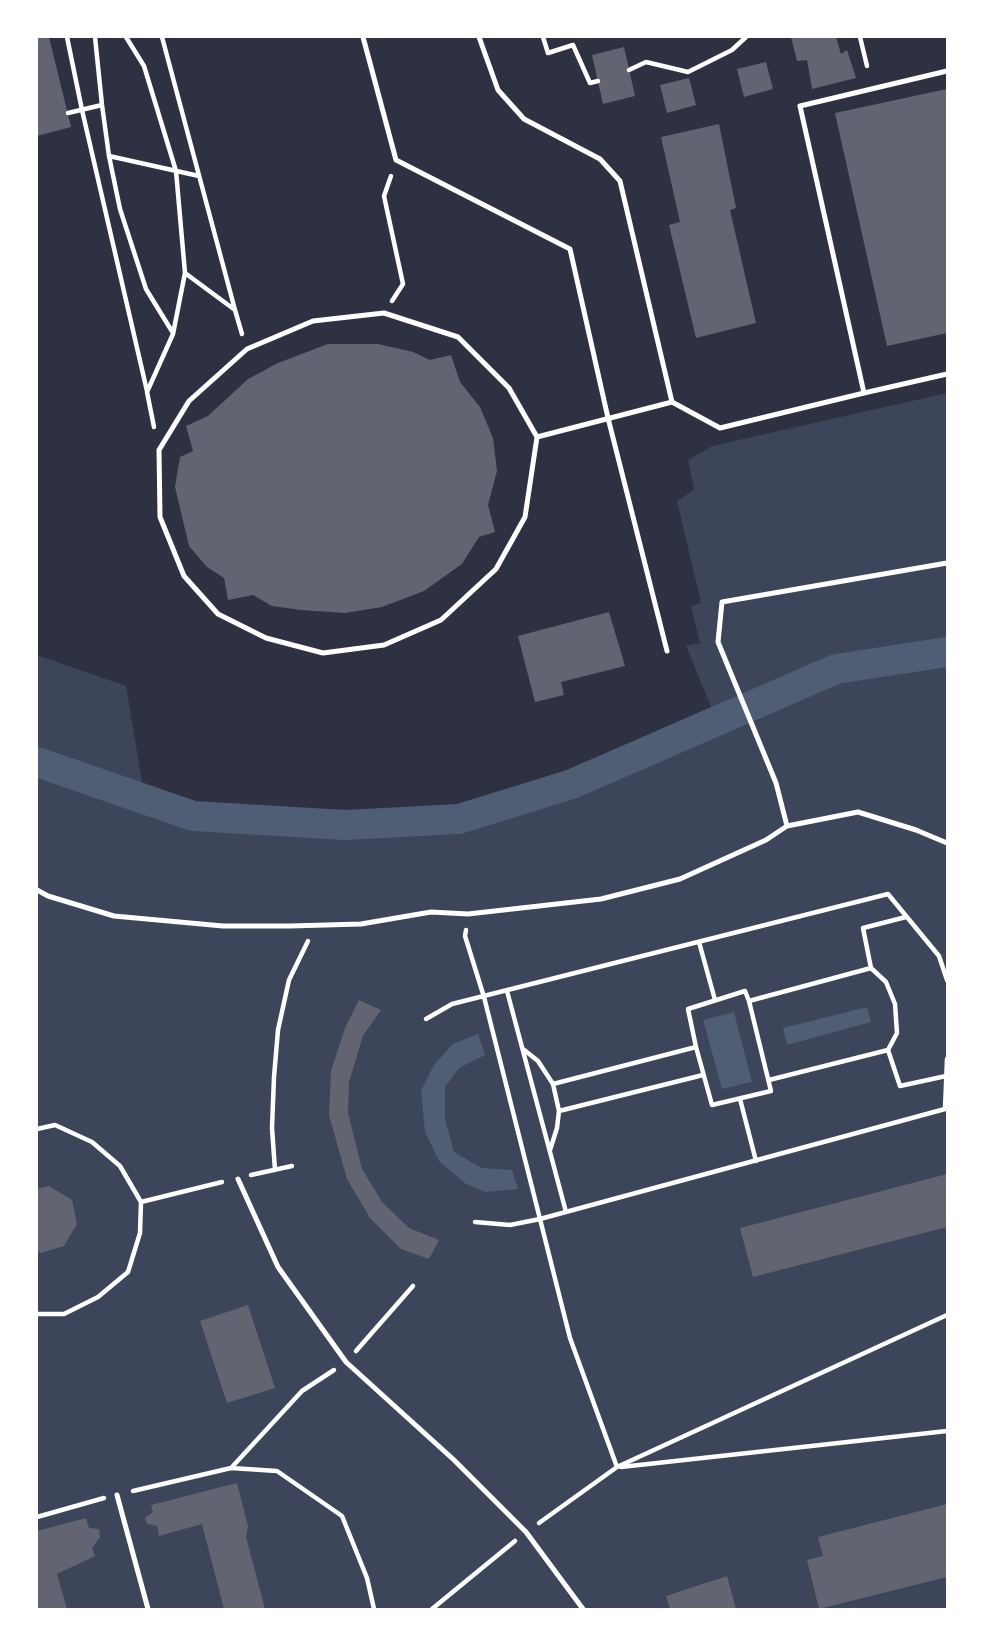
<!DOCTYPE html>
<html>
<head>
<meta charset="utf-8">
<style>
  body { margin:0 }
  #map { position:relative; width:984px; height:1646px; overflow:hidden; background:#2d3142; font-family:"IBM Plex Sans",sans-serif }
  canvas { display:block }
  .frame { position:absolute; inset:0; border:38px solid #fff; pointer-events:none }
</style>
</head>
<body>
<div id="map">
<canvas width="984" height="1646"></canvas>
<div class="frame"></div>
</div>
<script>
const g = document.querySelector('canvas').getContext('2d');
g.lineJoin = 'round';
function fillPath(path, color) {
  g.fillStyle = color;
  g.fill(path, 'evenodd');
}
function shape(rows) {
  const path = new Path2D();
  for (const r of rows) {
    path.moveTo(r[0], r[1]);
    for (let i = 2; i < r.length; i += 2) path.lineTo(r[i], r[i + 1]);
  }
  return path;
}
function strokePath(path, color, width, dash) {
  g.strokeStyle = color;
  g.lineWidth = width;
  g.lineCap = dash ? 'butt' : 'round';
  g.setLineDash(dash || []);
  g.stroke(path);
}
fillPath(shape([
  [947,393,947,1609,37,1609,37,653,37,655,126,686,145,799,193,816,344,825,460,819,572,784,717,721,686,646,700,643,691,607,701,603,677,501,694,490,688,460,712,446]
]), '#3c4559');
fillPath(shape([
  [867,1007,871,1022,787,1045,783,1028],
  [734,1012,752,1082,722,1089,703,1020],
  [478,1034,485,1055,459,1068,445,1087,445,1119,454,1152,482,1168,512,1170,518,1189,485,1192,466,1184,439,1161,425,1132,421,1090,434,1065,453,1044]
]), '#4f5d75');
strokePath(shape([
  [37,762,193,816,345,825,459,819,572,784,836,669,947,652]
]), '#4f5d75', 30);
fillPath(shape([
  [37,37,49,37,71,127,37,136],
  [791,37,836,37,841,54,847,50,856,78,812,89,807,60,797,61],
  [624,47,635,96,603,104,592,55],
  [766,62,773,89,744,97,737,69],
  [689,78,696,105,667,113,660,85],
  [947,89,947,333,887,346,835,113],
  [719,124,736,208,730,210,756,323,696,338,669,225,680,222,661,137],
  [328,344,378,344,413,352,430,360,451,355,460,382,480,407,493,438,497,471,488,505,495,532,479,537,462,564,424,591,382,607,345,613,301,610,272,606,253,595,228,600,224,578,207,567,189,546,175,487,180,457,193,451,186,426,208,416,248,379,278,363],
  [609,612,625,666,561,682,564,695,535,702,518,636],
  [359,1000,381,1010,363,1036,349,1082,348,1113,362,1169,382,1202,409,1228,439,1240,429,1259,401,1249,370,1218,347,1179,329,1115,331,1071,345,1028],
  [947,1174,947,1227,753,1277,740,1228],
  [49,1186,72,1200,77,1224,64,1246,41,1253,37,1250,37,1189],
  [248,1305,275,1388,227,1403,200,1321],
  [237,1483,248,1526,246,1537,265,1609,224,1609,202,1524,159,1536,157,1526,147,1524,145,1518,153,1512,151,1505],
  [947,1504,947,1577,819,1609,807,1560,823,1556,818,1537],
  [86,1518,89,1528,99,1529,100,1537,92,1548,95,1556,57,1574,67,1609,37,1609,37,1531],
  [727,1576,736,1609,670,1609,666,1596]
]), '#626471');
strokePath(shape([
  [67,37,82,110,147,391],
  [95,37,102,105,109,156,120,209,146,289,173,333],
  [126,37,144,66,176,171,185,273,173,334,147,392,154,427],
  [162,37,235,310],
  [543,37,548,53,573,45,590,83,598,81],
  [860,37,867,66],
  [629,70,646,62,688,72,732,50,746,37],
  [68,113,102,105],
  [109,156,199,176],
  [391,176,384,196,403,284,392,301],
  [185,273,235,310,242,334],
  [466,930,465,936,484,997,570,1338,617,1467],
  [699,942,715,1000],
  [871,968,863,928,906,917],
  [507,991,566,1212],
  [745,991,749,1001,771,1091,712,1105,696,1047,688,1009,745,991],
  [749,1001,871,968,886,982,895,1004,897,1033,888,1050,769,1080],
  [426,1019,452,1004,888,894,939,956,947,980],
  [696,1047,553,1084,559,1111,703,1075],
  [523,1049,538,1061,553,1084],
  [888,1050,900,1086,946,1076],
  [740,1099,756,1161],
  [37,1129,55,1125,92,1142,120,1166,141,1202,140,1233,128,1272,98,1297,64,1314,37,1314],
  [550,1150,557,1128,559,1111],
  [275,1170,272,1128,274,1077,278,1030,289,980,308,941],
  [251,1175,292,1166],
  [141,1202,222,1182],
  [475,1222,510,1225,540,1219,945,1109,947,1059],
  [356,1351,413,1286],
  [232,1467,302,1391,334,1370],
  [621,1467,947,1431],
  [133,1491,231,1468,277,1471,342,1516,367,1578,374,1609],
  [37,1517,104,1498],
  [539,1523,617,1467,947,1315],
  [432,1609,515,1541]
]), '#fff', 4.5);
strokePath(shape([
  [363,37,396,160,570,249,608,418,667,651],
  [479,37,498,90,524,119,600,159,620,181,672,402],
  [947,71,800,106,864,393,947,374],
  [537,437,525,517,496,569,441,620,384,645,323,653,266,638,218,614,184,576,160,517,159,450,189,401,247,349,313,321,384,313,458,337,509,388,537,437,672,402,720,428,864,393],
  [787,826,776,783,718,642,722,602,947,563],
  [37,890,48,896,114,916,223,926,290,926,361,924,431,912,468,914,601,899,680,879,766,840,787,826,858,812,916,830,947,843],
  [238,1179,278,1267,346,1362,454,1460,526,1532,583,1609],
  [117,1495,148,1609]
]), '#fff', 5);
</script>
</body>
</html>
